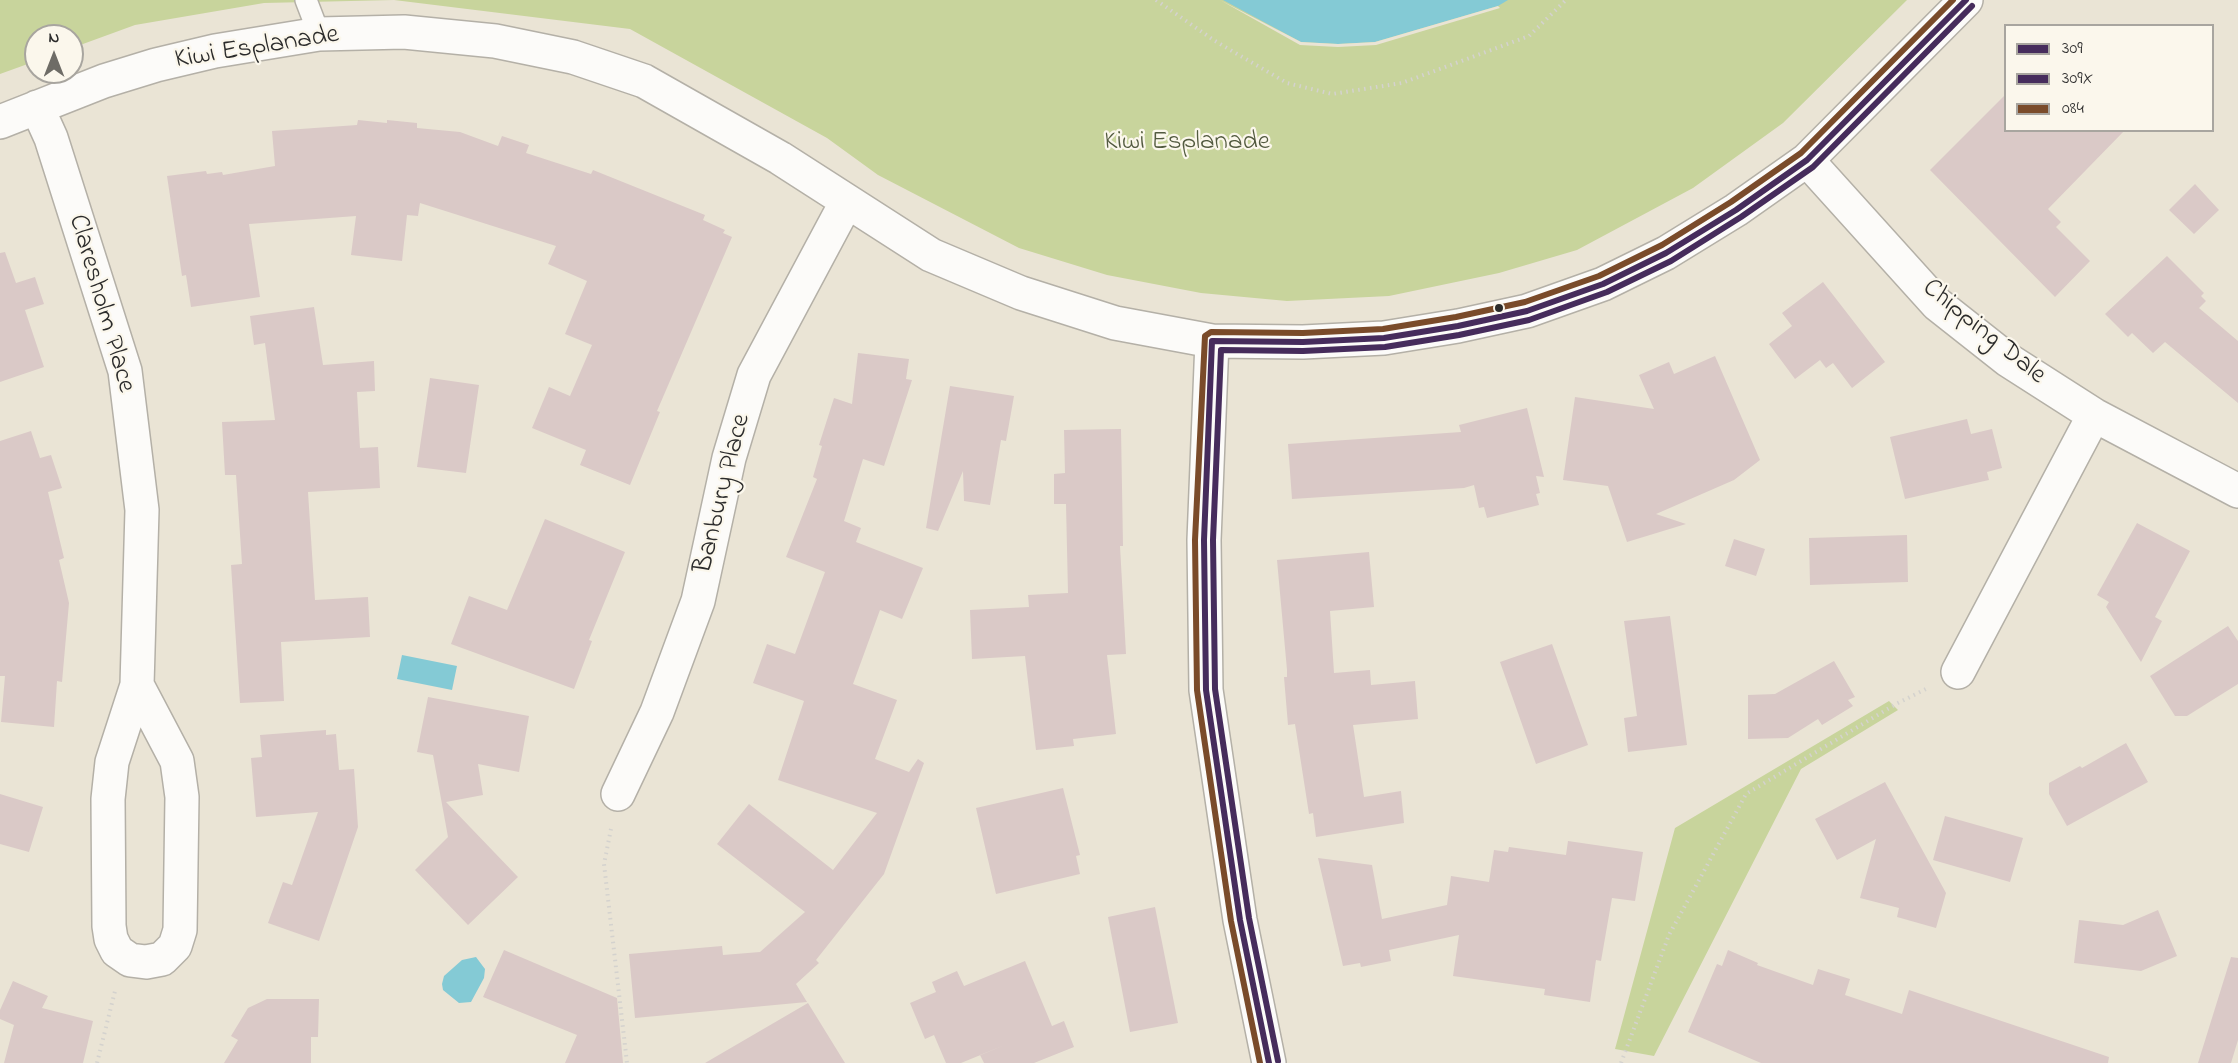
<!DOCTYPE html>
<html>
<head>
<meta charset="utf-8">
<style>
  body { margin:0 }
  #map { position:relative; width:2238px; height:1063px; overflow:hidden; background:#eae4d5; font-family:"Indie Flower",sans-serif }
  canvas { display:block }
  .legend { position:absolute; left:2004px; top:24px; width:210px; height:108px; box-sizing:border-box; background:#fbf7ec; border:2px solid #a8a59f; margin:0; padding:8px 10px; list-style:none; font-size:18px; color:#2b2b2b }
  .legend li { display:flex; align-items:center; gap:12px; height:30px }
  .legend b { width:30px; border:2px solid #a8a59f }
  .north { position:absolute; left:24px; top:24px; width:60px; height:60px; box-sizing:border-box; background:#fbf7ec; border:2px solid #a8a59f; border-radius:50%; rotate:0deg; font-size:16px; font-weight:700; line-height:24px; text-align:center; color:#2b2b2b }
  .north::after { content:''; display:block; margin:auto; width:21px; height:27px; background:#6e6c66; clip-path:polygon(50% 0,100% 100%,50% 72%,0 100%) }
</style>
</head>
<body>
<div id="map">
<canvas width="2238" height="1063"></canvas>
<ul class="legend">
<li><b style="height:8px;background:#462c5c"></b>309</li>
<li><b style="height:8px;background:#462c5c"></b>309X</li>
<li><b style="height:8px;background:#7a4b2a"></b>084</li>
</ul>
<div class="north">N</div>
</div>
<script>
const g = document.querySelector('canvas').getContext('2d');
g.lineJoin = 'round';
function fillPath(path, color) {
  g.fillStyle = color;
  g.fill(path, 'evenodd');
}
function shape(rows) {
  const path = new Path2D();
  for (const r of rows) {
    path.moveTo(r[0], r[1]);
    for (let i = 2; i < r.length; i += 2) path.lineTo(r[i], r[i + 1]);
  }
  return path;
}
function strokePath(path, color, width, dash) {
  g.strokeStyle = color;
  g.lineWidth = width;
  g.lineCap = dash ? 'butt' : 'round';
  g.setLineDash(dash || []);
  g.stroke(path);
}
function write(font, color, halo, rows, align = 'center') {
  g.font = font + ' "Indie Flower",sans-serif';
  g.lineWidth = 4.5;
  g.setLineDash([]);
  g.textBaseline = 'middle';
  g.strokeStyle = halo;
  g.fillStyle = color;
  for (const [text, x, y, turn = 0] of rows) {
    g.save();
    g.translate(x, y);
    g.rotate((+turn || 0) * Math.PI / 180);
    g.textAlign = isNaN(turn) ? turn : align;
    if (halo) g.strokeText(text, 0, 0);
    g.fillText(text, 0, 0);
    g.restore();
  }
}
fillPath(shape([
  [0,0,1907,0,1783,123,1693,188,1577,250,1499,273,1389,296,1287,301,1201,293,1107,275,1019,248,878,175,827,138,630,29,394,0,264,3,135,25,72,48,72,36,36,36,36,61,0,74],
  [1889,701,1898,710,1801,769,1654,1056,1615,1049,1675,828]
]), '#c8d49c');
fillPath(shape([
  [1223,0,1508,0,1498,6,1375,42,1338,44,1301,42],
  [402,655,457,666,452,690,397,679],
  [476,957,485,969,484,978,471,1002,459,1003,443,990,442,984,444,976,462,960]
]), '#84cad5');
fillPath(shape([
  [1220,0,1301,42,1338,44,1375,42,1498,6,1500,8,1376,45,1338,47,1300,45]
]), '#eae4d5');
fillPath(shape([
  [2006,94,2006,130,2125,130,2048,209,2061,222,2056,227,2090,261,2055,297,1930,170],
  [358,120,387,123,387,120,417,123,417,128,460,132,498,146,502,136,529,145,526,153,591,174,593,170,705,215,703,220,725,230,723,233,732,237,657,411,660,412,630,485,580,465,586,450,532,428,549,387,570,396,592,345,565,334,587,281,548,264,556,246,420,203,418,216,407,215,402,261,351,255,356,216,249,224,260,297,191,307,186,275,182,276,167,176,206,171,207,174,222,172,223,175,275,166,272,131,357,125],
  [2195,184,2219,210,2194,234,2169,210],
  [5,252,16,283,35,277,44,304,25,310,44,367,0,382,0,253],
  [2167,256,2204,293,2201,296,2206,301,2199,308,2238,341,2238,403,2165,342,2153,353,2132,333,2128,337,2105,314],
  [1823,282,1885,362,1852,388,1833,363,1826,368,1820,360,1795,379,1769,344,1792,326,1782,313],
  [314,307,323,365,374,361,375,391,357,392,360,448,378,447,380,488,308,492,315,600,368,597,370,637,281,642,284,701,240,703,231,565,242,564,236,475,225,475,222,422,275,420,265,343,254,345,250,316],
  [858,353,909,359,906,379,912,380,884,466,863,459,844,521,861,528,856,542,923,568,902,619,880,610,853,684,897,700,875,759,909,772,918,759,924,763,884,874,816,960,819,963,796,984,807,1002,635,1018,629,954,722,946,723,955,760,952,805,912,717,844,749,804,833,870,877,813,778,780,804,701,753,683,767,644,795,654,825,572,786,557,817,479,813,477,822,446,819,445,834,398,852,404],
  [1715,356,1760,460,1734,480,1656,514,1686,524,1627,542,1608,486,1563,480,1575,397,1654,409,1639,375,1669,362,1674,374],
  [430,378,479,385,466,473,417,467],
  [950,386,1014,396,1006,441,1001,440,990,505,964,501,963,471,938,531,926,528],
  [1527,408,1544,477,1536,476,1540,493,1536,494,1539,505,1487,518,1484,507,1479,508,1474,485,1464,488,1292,499,1288,444,1461,432,1459,425],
  [1967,419,1971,434,1992,429,2002,468,1987,472,1989,480,1905,499,1890,437],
  [1121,429,1123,546,1120,546,1126,654,1107,655,1116,734,1073,739,1074,746,1036,750,1025,656,972,659,970,610,1029,607,1028,595,1068,593,1066,504,1054,504,1054,474,1065,473,1064,430],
  [31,431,40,458,51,455,62,488,48,492,64,558,59,560,69,603,62,682,57,681,54,727,1,722,5,676,0,676,0,441],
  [545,519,625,552,589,640,592,641,574,689,451,644,469,596,507,610],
  [2137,523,2190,551,2155,617,2162,621,2141,662,2106,607,2109,602,2097,595],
  [1907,535,1908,582,1810,585,1809,538],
  [1734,539,1765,549,1756,576,1725,566],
  [1369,552,1374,607,1330,611,1334,673,1370,670,1371,685,1415,681,1418,719,1353,725,1364,797,1401,791,1404,823,1316,837,1313,813,1309,814,1295,724,1288,725,1284,677,1287,677,1287,670,1277,560],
  [1670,616,1687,745,1628,752,1624,718,1637,716,1624,621],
  [2228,626,2238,641,2238,684,2187,716,2175,716,2150,676],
  [1552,644,1588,745,1536,764,1500,662],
  [1834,661,1855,697,1848,700,1853,706,1822,725,1818,719,1788,738,1748,739,1748,695,1775,694],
  [428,697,529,716,519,772,478,764,483,795,446,802,518,877,468,925,415,870,448,837,433,755,417,752],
  [326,730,326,735,336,734,339,770,354,769,358,827,319,941,268,923,283,882,292,885,318,812,256,817,251,758,262,757,260,735],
  [2126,743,2148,782,2067,826,2049,794,2049,783,2080,766,2082,768],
  [1885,782,1946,893,1936,928,1897,917,1899,908,1860,898,1876,839,1837,860,1815,819],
  [1063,788,1080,855,1076,856,1080,874,996,894,976,808],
  [0,794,43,807,29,852,0,844],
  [1945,816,2023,838,2010,882,1933,860],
  [1568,841,1643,852,1635,901,1612,898,1601,961,1596,960,1590,1002,1544,995,1545,989,1453,976,1459,935,1389,950,1391,961,1361,967,1360,963,1343,966,1318,858,1372,865,1382,919,1447,905,1451,876,1489,882,1494,850,1508,852,1509,847,1566,855],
  [1155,907,1178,1023,1130,1032,1108,917],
  [2158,910,2177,956,2141,971,2074,963,2079,920,2123,925],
  [504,950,617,998,623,1063,565,1063,577,1035,483,997],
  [1728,950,1758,963,1757,965,1813,985,1818,969,1850,979,1845,995,1902,1014,1909,990,2109,1057,2108,1063,1761,1063,1688,1032,1717,964,1722,966],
  [2231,957,2238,958,2238,1040,2231,1063,2198,1063],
  [1025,961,1052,1026,1064,1021,1074,1047,1034,1063,984,1063,980,1055,1005,1045,961,1063,946,1063,934,1035,925,1039,910,1003,936,992,932,982,957,971,964,986],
  [13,981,48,996,42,1008,93,1021,83,1063,4,1063,14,1025,0,1019,0,1010],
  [267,999,319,999,318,1037,311,1037,311,1063,224,1063,238,1040,231,1036,248,1008],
  [808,1003,845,1063,705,1063]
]), '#dac9c7');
const service = shape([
  [306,0,319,34]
]);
const minor = shape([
  [37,107,51,138,125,371,142,510,137,685,112,762,108,799,109,926,111,939,117,951,130,960,146,962,162,959,175,946,180,930,182,797,177,761,137,685],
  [0,122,104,81,156,65,215,51,319,34,404,32,495,41,573,57,644,81,780,158,931,255,1021,293,1115,323,1212,341,1303,342,1384,338,1458,326,1527,311,1603,284,1666,253,1736,210,1807,160,1966,0],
  [1807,160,1937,304,2008,360,2094,415,2238,491],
  [1212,341,1204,540,1206,690,1240,920,1269,1063],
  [1958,672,2094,415],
  [618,794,657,712,698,601,729,458,754,375,847,201]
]);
strokePath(service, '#b4b0a7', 24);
strokePath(minor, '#b4b0a7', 36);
strokePath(shape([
  [1156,0,1215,41,1287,83,1332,94,1402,83,1529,36,1566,0],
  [611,829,604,864,627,1063],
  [97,1063,115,991],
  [1621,1063,1669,935,1746,794,1896,704,1928,688]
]), '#d4d2ce', 4, [1.5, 4.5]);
strokePath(service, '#fcfbf9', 21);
strokePath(minor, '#fcfbf9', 33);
strokePath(shape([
  [1269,1063,1240,920,1206,690,1204,540,1212,341,1303,342,1384,338,1458,326,1527,311,1603,284,1666,253,1736,210,1807,160,1966,0]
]), '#462c5c', 6);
strokePath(shape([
  [1278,1061,1249,918,1215,689,1213,540,1221,350,1303,351,1385,347,1459,335,1529,320,1607,292,1671,261,1741,217,1813,167,1972,6]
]), '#462c5c', 6);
strokePath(shape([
  [1260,1063,1231,921,1197,690,1195,540,1205,336,1211,332,1303,333,1383,329,1456,317,1525,302,1599,276,1662,245,1731,202,1801,153,1953,0]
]), '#7a4b2a', 6);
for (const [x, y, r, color] of [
  [1499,308,5,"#2b2b2b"]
]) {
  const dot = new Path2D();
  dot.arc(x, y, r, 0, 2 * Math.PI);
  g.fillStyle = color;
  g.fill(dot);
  strokePath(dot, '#fbf7ec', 2);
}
write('27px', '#2b2b2b', '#fbf7ec', [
  ["Kiwi Esplanade",257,49,-9],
  ["Claresholm Place",100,304,74],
  ["Chipping Dale",1983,333,39],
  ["Banbury Place",724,494,-76]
]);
write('27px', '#525a3f', '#fbf7ec', [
  ["Kiwi Esplanade",1187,144]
]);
</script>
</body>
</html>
